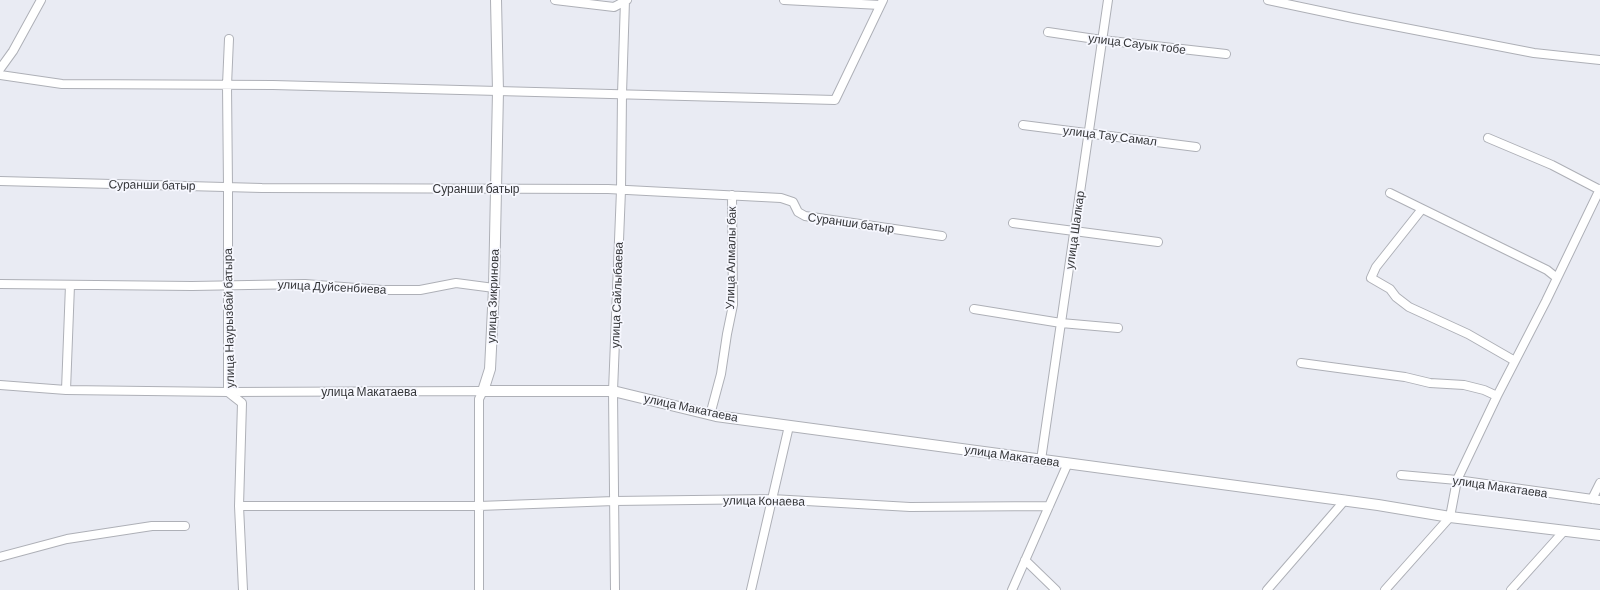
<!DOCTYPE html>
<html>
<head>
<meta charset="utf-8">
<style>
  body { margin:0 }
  canvas { display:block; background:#e9ebf3 }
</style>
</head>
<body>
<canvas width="1600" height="590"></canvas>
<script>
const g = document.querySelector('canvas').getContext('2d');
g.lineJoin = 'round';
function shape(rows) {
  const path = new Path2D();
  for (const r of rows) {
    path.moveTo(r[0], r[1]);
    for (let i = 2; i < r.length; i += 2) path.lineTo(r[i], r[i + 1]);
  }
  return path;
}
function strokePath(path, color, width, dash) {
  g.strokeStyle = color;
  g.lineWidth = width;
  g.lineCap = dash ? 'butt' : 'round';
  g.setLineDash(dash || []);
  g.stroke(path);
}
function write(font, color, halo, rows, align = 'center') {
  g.font = font + ' Barlow,sans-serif';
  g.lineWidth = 3.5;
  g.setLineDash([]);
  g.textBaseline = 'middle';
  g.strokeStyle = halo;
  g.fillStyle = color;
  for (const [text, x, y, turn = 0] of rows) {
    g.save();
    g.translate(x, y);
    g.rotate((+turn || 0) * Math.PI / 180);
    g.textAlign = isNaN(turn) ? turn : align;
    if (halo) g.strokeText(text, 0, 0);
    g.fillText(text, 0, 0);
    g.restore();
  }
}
const minor = shape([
  [555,0,614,7,627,0],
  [784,0,880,5],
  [1268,0,1353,18,1534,53,1600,60],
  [1048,32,1102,40,1226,54],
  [229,39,227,85,228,187,228,392,242,403,239,506,243,590],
  [0,69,13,51,41,0],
  [0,75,62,84,273,85,835,100,883,0],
  [1023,125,1196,147],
  [1488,138,1552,165,1600,190],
  [0,181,262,188,608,189,781,198,793,202,798,212,805,216,942,236],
  [1390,193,1547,270,1557,278],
  [1422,209,1376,267,1371,278,1390,289,1396,297,1409,307,1468,334,1515,361],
  [1013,223,1158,242],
  [0,284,192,286,305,284,382,290,420,290,456,283,494,288],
  [974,309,1061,323,1118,328],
  [1301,363,1405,377,1430,383,1464,385,1484,390,1497,396],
  [0,385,66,390,228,392,483,391,479,399,479,590],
  [66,390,70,285],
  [710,415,721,374,727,334,733,305,732,195],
  [1041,460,1108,0],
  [1401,475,1457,480,1600,500],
  [1592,499,1600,483],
  [239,506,479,506,614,501,772,499,910,507,1049,506],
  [0,557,67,539,152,526,185,526],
  [1025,560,1056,590],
  [615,590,613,391,621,190,622,94,625,0],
  [751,590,789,426],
  [1012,590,1068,463],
  [1267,590,1345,500],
  [1385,590,1450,517,1457,480,1497,396,1546,301,1600,189],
  [1511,590,1564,531]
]);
const tertiary = shape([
  [496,0,498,91,494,288,490,369,483,391,613,391,716,416,1378,505,1450,517,1600,535]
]);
strokePath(minor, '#aeb0b7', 10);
strokePath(tertiary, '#aeb0b7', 12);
strokePath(minor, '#fff', 8);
strokePath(tertiary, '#fff', 10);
write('12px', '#36373a', '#f7f8ff', [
  ["улица Сауык тобе",1137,44,7],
  ["улица Тау Самал",1110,136,7],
  ["Суранши батыр",152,185,1],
  ["Суранши батыр",476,189],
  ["Суранши батыр",851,223,8],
  ["улица Шалкар",1075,230,-82],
  ["Улица Алмалы бак",731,258,-89],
  ["улица Дуйсенбиева",332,287,3],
  ["улица Сайлыбаева",617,295,-88],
  ["улица Зикринова",493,296,-88],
  ["улица Наурызбай батыра",229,318,-91],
  ["улица Макатаева",369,392],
  ["улица Макатаева",691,408,12],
  ["улица Макатаева",1012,456,8],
  ["улица Макатаева",1500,487,8],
  ["улица Конаева",764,501,1]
]);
</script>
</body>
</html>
